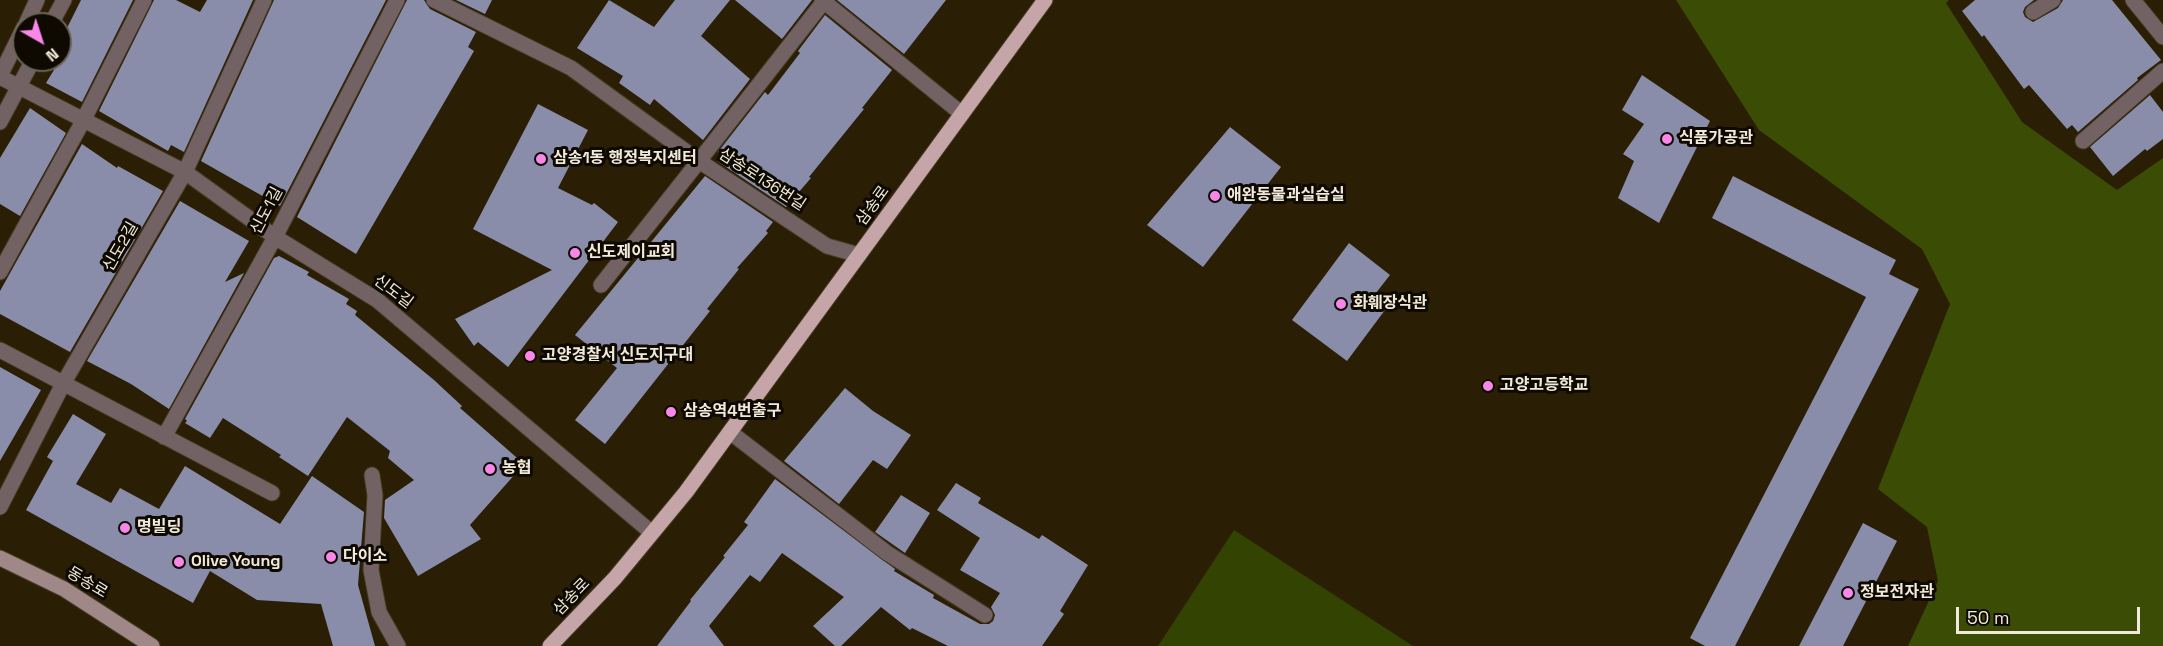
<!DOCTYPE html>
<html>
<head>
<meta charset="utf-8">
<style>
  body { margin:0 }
  #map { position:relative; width:2163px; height:646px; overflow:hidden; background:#2a1f04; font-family:"Space Grotesk",sans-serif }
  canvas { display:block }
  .north { position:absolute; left:12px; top:12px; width:60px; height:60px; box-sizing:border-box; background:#0e0a02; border:2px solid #696458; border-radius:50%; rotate:141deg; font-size:16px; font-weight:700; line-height:24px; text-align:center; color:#f1eada }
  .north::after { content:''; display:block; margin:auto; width:21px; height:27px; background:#f987e9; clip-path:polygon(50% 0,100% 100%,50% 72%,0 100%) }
  .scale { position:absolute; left:1956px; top:607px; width:184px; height:27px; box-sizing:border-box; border:3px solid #f1eada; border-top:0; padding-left:8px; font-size:18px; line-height:21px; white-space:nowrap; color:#f1eada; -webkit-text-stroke:4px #0e0a02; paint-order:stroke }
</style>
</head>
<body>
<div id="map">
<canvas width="2163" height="646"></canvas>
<div class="north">N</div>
<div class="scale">50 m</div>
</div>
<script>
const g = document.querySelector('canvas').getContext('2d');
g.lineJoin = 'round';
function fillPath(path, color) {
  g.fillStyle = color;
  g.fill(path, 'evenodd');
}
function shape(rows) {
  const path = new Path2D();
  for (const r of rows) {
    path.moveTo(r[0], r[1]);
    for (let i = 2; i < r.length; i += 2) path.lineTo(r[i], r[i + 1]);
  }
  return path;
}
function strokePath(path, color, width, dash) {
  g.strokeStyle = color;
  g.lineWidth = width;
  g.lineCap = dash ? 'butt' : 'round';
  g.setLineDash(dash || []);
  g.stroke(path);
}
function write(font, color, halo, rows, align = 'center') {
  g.font = font + ' "Space Grotesk","Noto Sans KR",sans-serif';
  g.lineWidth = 6;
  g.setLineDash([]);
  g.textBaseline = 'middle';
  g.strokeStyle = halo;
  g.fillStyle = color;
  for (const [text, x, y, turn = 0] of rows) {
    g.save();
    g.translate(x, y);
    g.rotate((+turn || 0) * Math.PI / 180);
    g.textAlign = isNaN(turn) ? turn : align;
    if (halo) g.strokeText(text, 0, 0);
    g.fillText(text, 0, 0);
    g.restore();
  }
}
fillPath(shape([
  [1234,530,1413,646,1158,646]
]), '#334301');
fillPath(shape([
  [1676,0,1949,0,1946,3,2022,122,2117,190,2163,158,2163,646,1908,646,1938,581,1927,527,1878,489,1950,304,1922,249,1759,130]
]), '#3b4d04');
fillPath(shape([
  [81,0,133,0,82,102,46,83,71,42,62,38],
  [154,0,176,0,200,12,207,0,253,0,184,152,171,145,168,151,99,111],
  [274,0,386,0,280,206,201,161],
  [407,0,424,0,430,9,476,32,468,47,474,51,356,254,297,217],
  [456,0,492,0,485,14],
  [609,0,654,27,675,0,730,0,701,36,750,79,703,140,654,99,650,105,619,83,623,76,577,48],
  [735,0,812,0,782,39],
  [837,0,946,0,904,54],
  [1975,0,2034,0,2025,7,2023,12,2025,17,2033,22,2058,8,2063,0,2112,0,2161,60,2137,78,2138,80,2078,132,2072,125,2067,129,2029,85,2024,89,1984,35,1982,37,1962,11],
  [825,15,892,70,862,108,864,109,809,177,811,178,786,207,717,161,722,155,718,152,765,92,768,95,800,53,798,51],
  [1642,75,1710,121,1659,223,1618,198,1634,161,1623,154,1644,124,1622,110],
  [2150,95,2163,112,2163,139,2147,151,2145,149,2113,176,2090,147],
  [538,104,588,130,558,188,592,205,594,203,618,222,508,367,478,342,474,346,455,319,552,270,473,229],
  [30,108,66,133,20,216,0,204,0,158],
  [1230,127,1281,167,1203,267,1147,225],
  [82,144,117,168,118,166,163,191,70,352,0,314,0,291],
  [705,176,773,222,766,231,768,233,737,268,739,269,707,309,710,311,605,444,575,420,617,368,575,335],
  [1733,176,1896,260,1889,274,1919,289,1735,646,1705,646,1690,638,1866,297,1712,218],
  [180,201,249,241,225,282,244,273,169,409,131,384,87,361],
  [1349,243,1390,275,1372,298,1385,310,1347,361,1292,320],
  [279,256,309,272,307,275,349,299,346,304,357,311,355,315,434,380,462,406,460,408,524,464,470,525,481,539,418,576,384,518,385,500,414,480,388,458,390,451,347,417,308,476,279,457,281,455,223,418,210,438,185,423,187,421,185,419,274,258],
  [0,367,41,390,0,461],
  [845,388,873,411,911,435,887,469,873,460,839,504,784,461],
  [73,414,106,434,76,484,111,503,120,488,159,509,185,466,280,524,312,476,364,512,358,585,375,646,333,646,321,604,257,600,210,571,193,603,26,510,53,461,47,457],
  [775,479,895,569,894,571,934,595,933,598,980,624,989,624,993,621,995,615,991,607,1000,593,960,570,980,538,937,510,956,483,981,498,978,503,1039,539,1042,535,1088,565,1060,611,1064,614,1042,646,948,646,912,628,910,630,881,607,841,646,835,646,813,626,844,597,782,553,760,582,750,575,709,626,724,646,657,646,691,601,690,600,725,557,723,556,748,525,744,522],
  [901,495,930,513,905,553,875,532],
  [1863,523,1897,541,1843,646,1799,646]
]), '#898daa');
const minor = shape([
  [434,0,571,68,699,161,601,285],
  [822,0,962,114],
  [825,0,699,161,827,246,859,255],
  [2133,0,2163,37],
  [2033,12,2053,0],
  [26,24,37,0],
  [51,24,64,0],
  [0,76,24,27],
  [0,77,185,172,275,237,377,300,652,533],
  [0,122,33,60],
  [2083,141,2163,71],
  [0,272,83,121,144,0],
  [0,350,272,493],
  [730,432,887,553,985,615],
  [164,437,275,237,397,0],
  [372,475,375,495,371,570,379,612,398,646],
  [0,507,63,384,185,172,264,0]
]);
const secondary = shape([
  [0,558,64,589,152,646]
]);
const primary = shape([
  [550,646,615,578,686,492,1045,0]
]);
strokePath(minor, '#463b22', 17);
strokePath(secondary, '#463b22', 17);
strokePath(primary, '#463b22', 17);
strokePath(minor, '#726263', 15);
strokePath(secondary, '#a08889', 15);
strokePath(primary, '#c5a5a7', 15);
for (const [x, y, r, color] of [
  [1667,139,6,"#f987e9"],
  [541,159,6,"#f987e9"],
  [1215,196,6,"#f987e9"],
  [575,253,6,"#f987e9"],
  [1341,304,6,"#f987e9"],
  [530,356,6,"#f987e9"],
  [1488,386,6,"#f987e9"],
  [671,412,6,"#f987e9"],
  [490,469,6,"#f987e9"],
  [125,528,6,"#f987e9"],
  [331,557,6,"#f987e9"],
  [179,562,6,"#f987e9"],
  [1848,593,6,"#f987e9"]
]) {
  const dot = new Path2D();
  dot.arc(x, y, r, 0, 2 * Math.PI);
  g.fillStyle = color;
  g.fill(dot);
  strokePath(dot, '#0e0a02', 2);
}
write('bold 16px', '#f1eada', '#0e0a02', [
  ["식품가공관",1679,139],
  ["삼송1동 행정복지센터",553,159],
  ["애완동물과실습실",1227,196],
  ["신도제이교회",587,253],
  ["화훼장식관",1353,304],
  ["고양경찰서 신도지구대",542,356],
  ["고양고등학교",1500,386],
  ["삼송역4번출구",683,412],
  ["농협",502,469],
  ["명빌딩",137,528],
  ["다이소",343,557],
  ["Olive Young",191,562],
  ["정보전자관",1860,593]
], 'left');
write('16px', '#f1eada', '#0e0a02', [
  ["삼송로136번길",762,180,33],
  ["삼송로",873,206,-54],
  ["신도1길",267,211,-62],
  ["신도2길",121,247,-60],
  ["신도길",393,292,37],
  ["동송로",87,583,31],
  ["삼송로",572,597,-46]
]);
</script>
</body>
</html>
